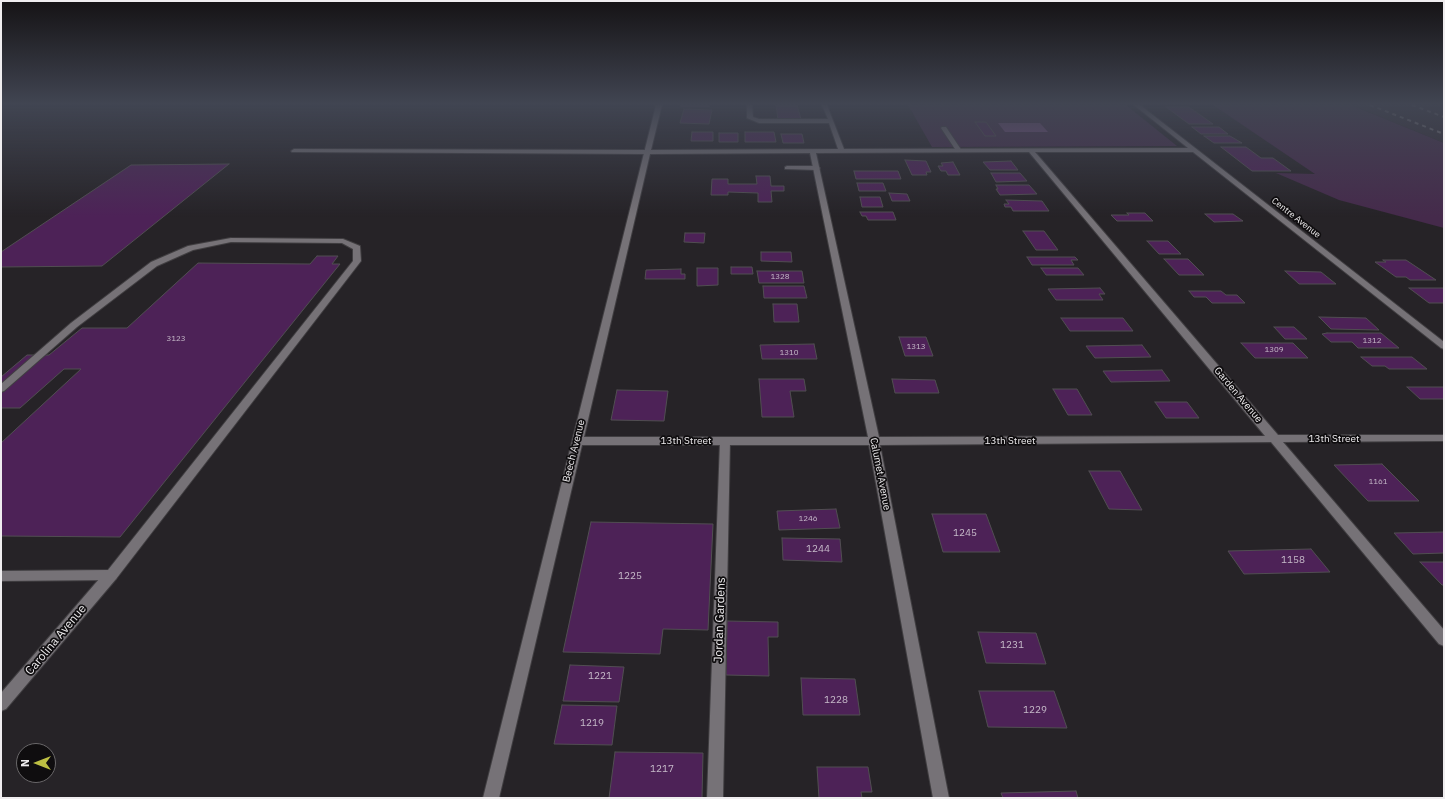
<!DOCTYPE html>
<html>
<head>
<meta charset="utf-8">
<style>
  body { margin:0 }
  #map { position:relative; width:1445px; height:799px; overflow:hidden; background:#262327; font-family:"IBM Plex Sans",sans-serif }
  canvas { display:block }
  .frame { position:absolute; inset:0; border:2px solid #efedef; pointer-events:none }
  .north { position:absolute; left:16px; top:743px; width:40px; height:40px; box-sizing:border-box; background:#0f0d0f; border:1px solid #696769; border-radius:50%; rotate:270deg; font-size:11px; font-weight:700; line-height:16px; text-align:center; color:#efedef }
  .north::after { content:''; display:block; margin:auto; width:14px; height:18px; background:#bdbf43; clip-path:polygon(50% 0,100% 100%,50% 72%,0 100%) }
</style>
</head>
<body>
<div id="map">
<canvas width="1445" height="799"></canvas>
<div class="frame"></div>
<div class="north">N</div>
</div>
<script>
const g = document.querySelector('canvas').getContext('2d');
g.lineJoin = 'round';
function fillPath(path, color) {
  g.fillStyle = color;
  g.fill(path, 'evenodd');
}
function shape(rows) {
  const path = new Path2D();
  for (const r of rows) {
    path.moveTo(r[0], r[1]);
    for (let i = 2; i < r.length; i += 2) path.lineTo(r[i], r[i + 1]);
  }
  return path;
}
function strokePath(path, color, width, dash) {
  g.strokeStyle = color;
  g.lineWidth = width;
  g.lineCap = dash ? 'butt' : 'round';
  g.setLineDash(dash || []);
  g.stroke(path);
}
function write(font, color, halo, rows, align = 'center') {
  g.font = font + ' "IBM Plex Sans",sans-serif';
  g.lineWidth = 3.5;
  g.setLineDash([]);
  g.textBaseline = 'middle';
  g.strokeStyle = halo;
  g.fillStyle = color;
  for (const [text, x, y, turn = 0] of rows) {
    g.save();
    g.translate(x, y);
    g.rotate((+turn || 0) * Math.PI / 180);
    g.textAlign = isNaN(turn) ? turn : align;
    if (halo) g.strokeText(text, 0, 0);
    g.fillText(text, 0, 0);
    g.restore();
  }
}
fillPath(shape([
  [1351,105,1440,105,1444,106,1444,143]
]), '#322b34');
fillPath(shape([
  [908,105,1126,105,1177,146,932,147],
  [1213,105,1351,105,1444,143,1444,228,1339,200,1276,173,1315,174]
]), '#452a4b');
fillPath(shape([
  [998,123,1040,123,1048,132,1005,132]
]), '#7d4f87');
const building = shape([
  [681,105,709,105,709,107,681,107,681,105],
  [776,105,797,105,801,119,778,120,776,105],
  [1166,107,1189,107,1213,124,1189,124,1166,107],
  [684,109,712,110,709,124,680,123,684,109],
  [975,122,986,122,996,136,985,136,975,122],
  [1192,127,1219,127,1228,134,1201,134,1192,127],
  [692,132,713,132,713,141,691,141,692,132],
  [745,132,774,132,776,142,745,142,745,132],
  [719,133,738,133,738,142,719,142,719,133],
  [781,134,802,134,804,143,783,143,781,134],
  [1204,136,1230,136,1242,143,1214,143,1204,136],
  [1221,147,1246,147,1261,158,1273,158,1291,171,1252,171,1221,147],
  [905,160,926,161,931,172,926,172,927,175,912,175,905,160],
  [1011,161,1018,170,990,170,983,162,1011,161],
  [953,162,960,175,948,175,946,171,941,171,938,166,943,166,941,163,953,162],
  [229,164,102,266,1,267,1,252,131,165,229,164],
  [854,171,898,171,901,179,856,179,854,171],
  [991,173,1020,173,1027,181,996,182,991,173],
  [756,176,770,176,771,186,784,186,784,191,771,191,772,202,758,202,758,193,728,192,728,195,711,195,712,179,728,179,728,184,757,184,756,176],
  [857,183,883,183,886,191,859,191,857,183],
  [996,185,1029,185,1037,194,1000,195,996,189,998,189,996,185],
  [889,193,907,194,910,201,892,201,889,193],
  [860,197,880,197,883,207,862,207,860,197],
  [1006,200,1042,201,1049,211,1013,211,1011,207,1005,207,1004,204,1009,204,1006,200],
  [860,212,893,212,896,220,868,220,866,216,862,216,860,212],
  [1127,213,1145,213,1153,221,1117,221,1111,215,1129,215,1127,213],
  [1205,214,1233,214,1243,221,1214,222,1205,214],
  [1023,231,1044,231,1058,250,1036,250,1023,231],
  [685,233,705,233,704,243,684,242,685,233],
  [1147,241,1168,241,1181,254,1159,254,1147,241],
  [761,252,791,252,792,262,761,261,761,252],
  [317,256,338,256,332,264,340,264,120,537,1,536,1,443,81,369,64,369,20,408,1,408,1,377,27,355,49,355,82,328,127,328,198,263,310,264,317,256],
  [1027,257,1075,257,1078,260,1071,260,1074,265,1032,265,1027,257],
  [1164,259,1188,259,1204,275,1179,275,1164,259],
  [1383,260,1406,260,1436,280,1410,280,1406,277,1396,277,1375,262,1386,262,1383,260],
  [731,267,752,267,753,274,731,274,731,267],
  [697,268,718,268,718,285,697,286,697,268],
  [1041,268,1078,268,1084,275,1046,275,1041,268],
  [681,269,681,274,685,274,685,279,645,279,646,270,681,269],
  [757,271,802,271,804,283,759,283,757,271],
  [1285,271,1321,272,1336,284,1299,284,1285,271],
  [763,286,804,286,807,298,764,298,763,286],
  [1100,288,1105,294,1099,294,1103,300,1056,300,1048,289,1100,288],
  [1409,288,1444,288,1444,303,1429,303,1409,288],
  [1189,291,1221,291,1226,295,1237,295,1245,303,1212,303,1206,297,1194,297,1189,291],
  [773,304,797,304,799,322,774,322,773,304],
  [1319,317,1366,318,1379,330,1331,329,1319,317],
  [1061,318,1123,318,1133,331,1070,331,1061,318],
  [1274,327,1294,327,1307,339,1285,339,1274,327],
  [1327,333,1381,333,1399,348,1358,348,1352,342,1331,342,1322,334,1327,333],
  [899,337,926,337,933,356,905,356,899,337],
  [1241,343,1293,343,1308,358,1255,358,1241,343],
  [814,344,817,359,762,359,760,345,814,344],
  [1142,345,1151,357,1095,358,1086,346,1142,345],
  [1361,357,1412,357,1427,369,1389,369,1385,366,1372,366,1361,357],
  [1162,370,1170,381,1111,382,1103,371,1162,370],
  [759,379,804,379,806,391,790,391,794,417,762,417,759,379],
  [892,379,935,380,939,393,895,393,892,379],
  [1407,387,1444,387,1444,399,1420,399,1407,387],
  [1053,389,1077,389,1092,415,1068,415,1053,389],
  [617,390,668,391,664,421,611,420,617,390],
  [1155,402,1187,402,1199,418,1166,418,1155,402],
  [1382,464,1419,501,1368,501,1334,465,1382,464],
  [1089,471,1120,471,1142,510,1109,509,1089,471],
  [836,509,840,528,779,530,777,511,836,509],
  [932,514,986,514,1000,552,943,552,932,514],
  [591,522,713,524,708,630,663,629,660,654,563,652,591,522],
  [1444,532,1444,553,1413,554,1394,533,1444,532],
  [782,538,840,539,842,562,783,560,782,538],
  [1311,549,1330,572,1244,574,1228,551,1311,549],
  [1420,562,1444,562,1444,585,1442,585,1420,562],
  [727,621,778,622,778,637,768,637,769,676,726,675,727,621],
  [978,632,1036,633,1046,664,986,663,978,632],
  [570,665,624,667,619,702,563,701,570,665],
  [801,678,855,679,860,715,803,715,801,678],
  [979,691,1054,691,1067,728,988,727,979,691],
  [562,705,617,706,612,745,554,744,562,705],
  [615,752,703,753,702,798,609,798,615,752],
  [817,767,868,767,872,792,861,792,862,798,819,798,817,767],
  [1076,791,1078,798,1003,798,1001,793,1076,791]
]);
fillPath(building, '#4d2257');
strokePath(building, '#514e52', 1);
const service = shape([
  [942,127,946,127,962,151,961,152,957,152,941,128,942,127],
  [294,149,648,150,651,152,648,154,292,152,291,151,294,149],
  [787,166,817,166,820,168,817,170,785,169,785,167,787,166],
  [231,238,343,239,360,246,361,261,116,579,111,580,1,581,1,571,108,570,353,261,353,249,342,243,231,242,193,250,157,266,77,327,4,391,1,392,1,384,71,323,151,262,188,246,231,238],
  [725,437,730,441,723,798,707,798,720,441,725,437]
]);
const minor = shape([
  [656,105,662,105,651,150,838,149,829,123,759,123,747,118,747,105,752,105,753,117,759,119,828,119,822,105,827,105,844,149,1188,148,1134,105,1140,105,1444,342,1444,349,1441,348,1193,152,1035,152,1278,435,1444,435,1444,441,1283,442,1444,630,1444,646,1439,644,1271,442,880,445,949,798,933,798,869,445,582,445,499,798,483,798,656,105],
  [1029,152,1265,436,879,437,816,153,1029,152],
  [810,153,868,437,584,437,650,154,810,153],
  [111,570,116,571,117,575,116,579,6,709,1,711,1,693,106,571,111,570]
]);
strokePath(service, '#403e41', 2);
strokePath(minor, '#403e41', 2);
fillPath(service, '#767277');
fillPath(minor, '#767277');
strokePath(shape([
  [1370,105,1444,134],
  [1412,105,1444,117]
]), '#868386', 2, [4, 4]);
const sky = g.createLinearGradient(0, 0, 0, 217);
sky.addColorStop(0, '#151315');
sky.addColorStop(0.48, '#414552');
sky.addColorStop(1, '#41455200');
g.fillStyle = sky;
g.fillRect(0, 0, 1445, 217);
write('8px', '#c6bac9', null, [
  ["1328",780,277],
  ["3123",176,339],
  ["1312",1372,341],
  ["1313",916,347],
  ["1309",1274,350],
  ["1310",789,353],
  ["1161",1378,482],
  ["1246",808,519]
]);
write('9px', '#efedef', '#0f0d0f', [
  ["Centre Avenue",1296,218,38]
]);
write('10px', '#efedef', '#0f0d0f', [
  ["Garden Avenue",1238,395,50],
  ["13th Street",1334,439],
  ["13th Street",686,441],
  ["13th Street",1010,441],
  ["Beech Avenue",574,451,-76],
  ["Calumet Avenue",880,474,79]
]);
write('10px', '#c6bac9', null, [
  ["1245",965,533],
  ["1244",818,549],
  ["1158",1293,560],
  ["1225",630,576],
  ["1231",1012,645],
  ["1221",600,676],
  ["1228",836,700],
  ["1229",1035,710],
  ["1219",592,723],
  ["1217",662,769]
]);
write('12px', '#efedef', '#0f0d0f', [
  ["Jordan Gardens",720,620,-88],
  ["Carolina Avenue",56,640,-50]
]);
</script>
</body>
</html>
